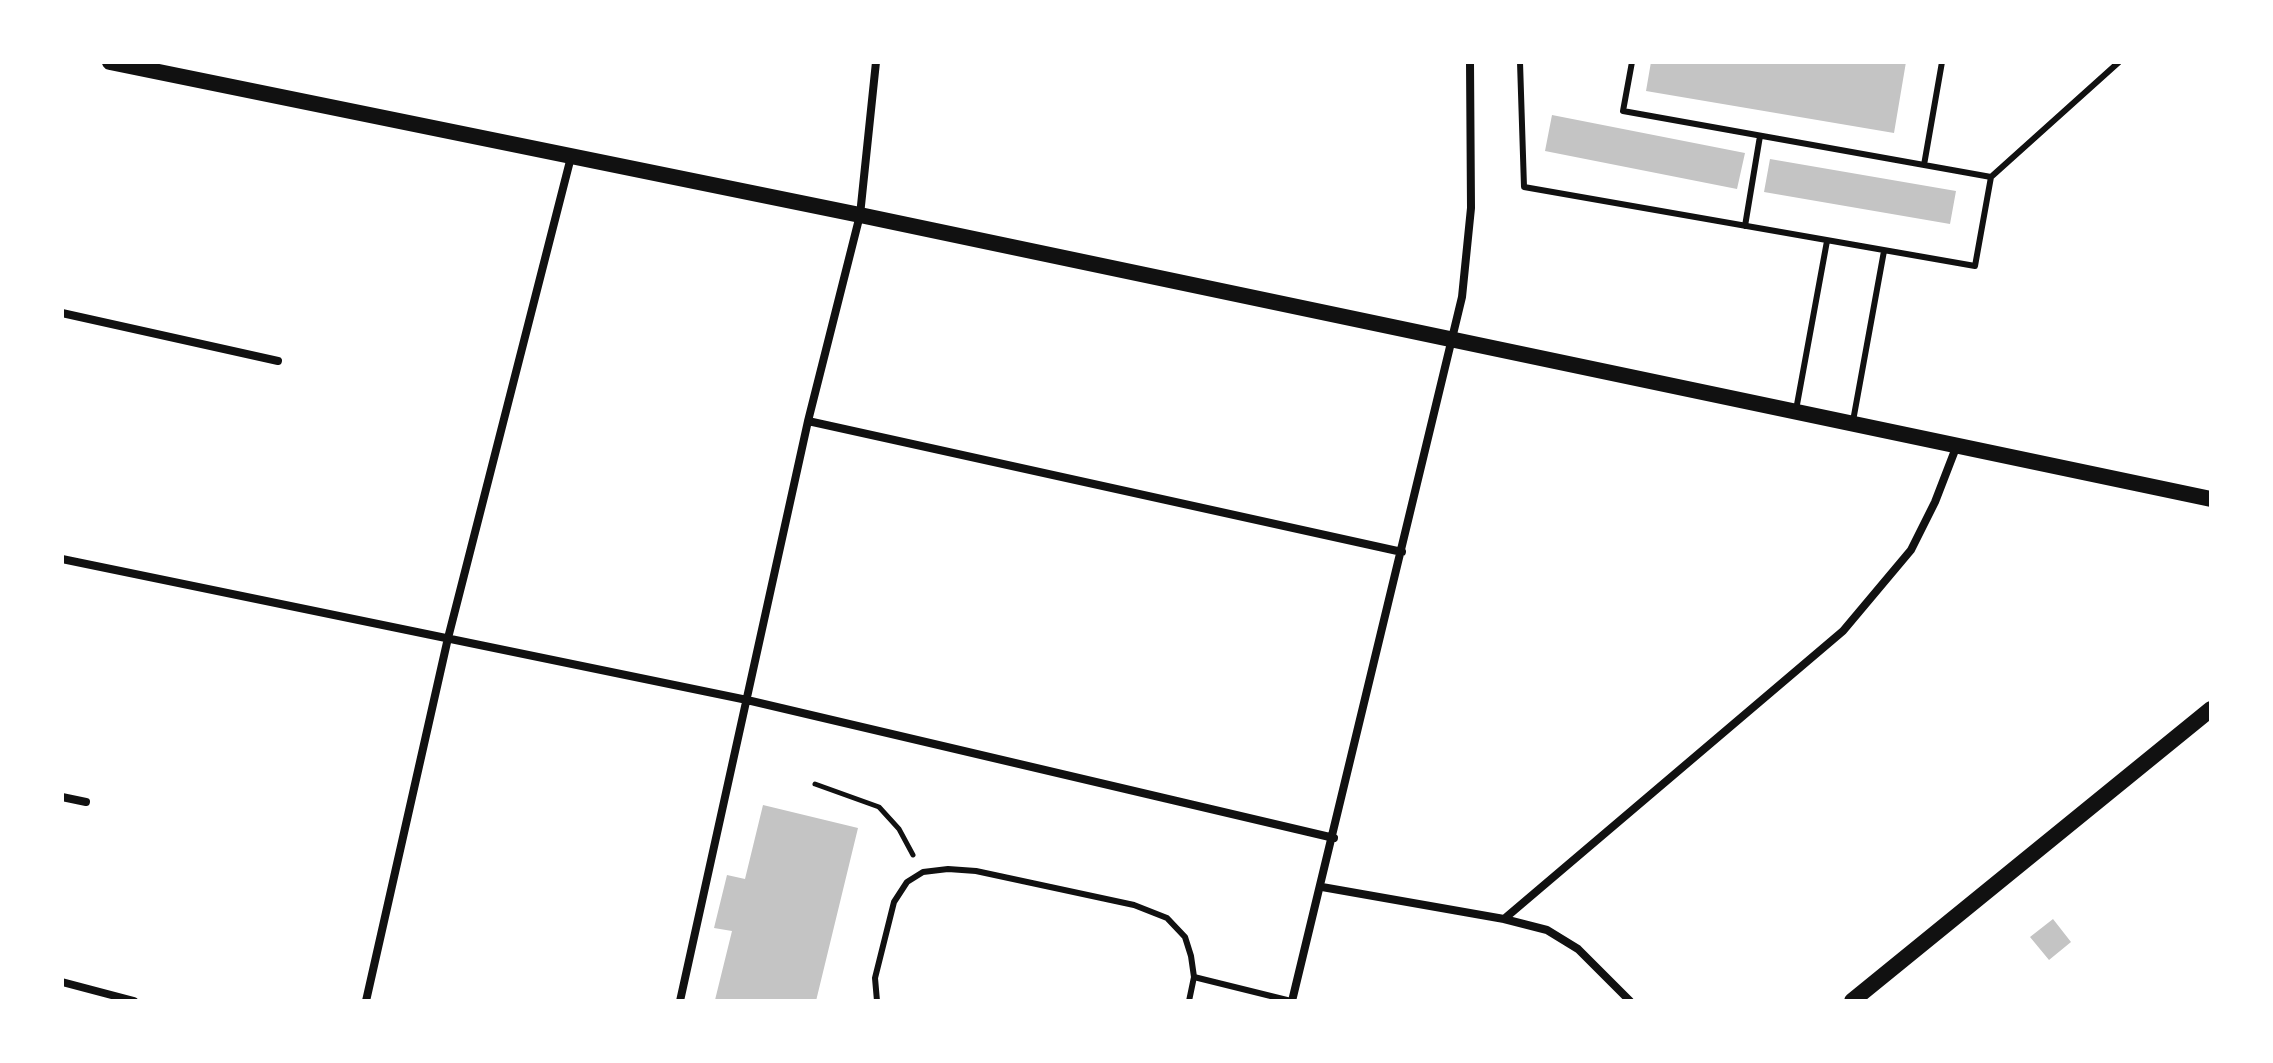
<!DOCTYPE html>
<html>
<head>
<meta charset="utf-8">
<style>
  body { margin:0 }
  #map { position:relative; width:2273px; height:1063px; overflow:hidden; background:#fff; font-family:"Archivo Narrow",sans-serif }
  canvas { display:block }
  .frame { position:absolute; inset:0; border:64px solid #fff; pointer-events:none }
</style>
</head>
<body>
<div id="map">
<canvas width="2273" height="1063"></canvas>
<div class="frame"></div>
</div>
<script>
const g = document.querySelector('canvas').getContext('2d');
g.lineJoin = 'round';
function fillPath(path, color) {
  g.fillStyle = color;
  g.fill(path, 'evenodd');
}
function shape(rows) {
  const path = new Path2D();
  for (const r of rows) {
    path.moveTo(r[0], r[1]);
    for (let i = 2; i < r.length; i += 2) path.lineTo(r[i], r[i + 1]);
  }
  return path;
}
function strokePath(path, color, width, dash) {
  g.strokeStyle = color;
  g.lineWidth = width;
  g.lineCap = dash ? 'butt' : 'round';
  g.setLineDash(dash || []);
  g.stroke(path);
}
fillPath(shape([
  [1651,62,1906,62,1894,133,1646,91],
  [1552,115,1745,153,1737,189,1545,151],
  [1770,159,1956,191,1950,224,1764,192],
  [763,805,858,828,816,1001,715,1000,732,931,714,928,727,875,745,879],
  [2053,919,2071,942,2049,960,2030,937]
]), '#c4c4c4');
strokePath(shape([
  [815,784,879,807,899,829,913,855]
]), '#111', 5);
strokePath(shape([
  [1520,62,1524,187,1975,266,1991,177,2119,62],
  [1632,62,1623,111,1991,177],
  [1924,165,1942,62],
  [1745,226,1760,136],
  [1796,410,1827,241],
  [1853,421,1884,251],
  [1194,977,1291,1001],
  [877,1001,875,978,894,902,907,882,923,872,948,869,976,871,1134,905,1167,918,1185,937,1191,956,1194,977,1189,1001]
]), '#111', 6);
strokePath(shape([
  [62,313,278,361],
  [808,421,1402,552],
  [62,559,747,700,1334,838],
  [62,797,86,802],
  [1322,887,1504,919,1547,930,1578,949,1630,1001],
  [1504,919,1843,631,1911,550,1935,502,1957,445],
  [62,982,134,1001],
  [366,1001,448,638,571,157],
  [680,1001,808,421,860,215,876,62],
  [1292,1001,1462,297,1471,208,1470,62]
]), '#111', 8);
strokePath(shape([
  [110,62,860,215,2211,499],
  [1852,1001,2211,709]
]), '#111', 16);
</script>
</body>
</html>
